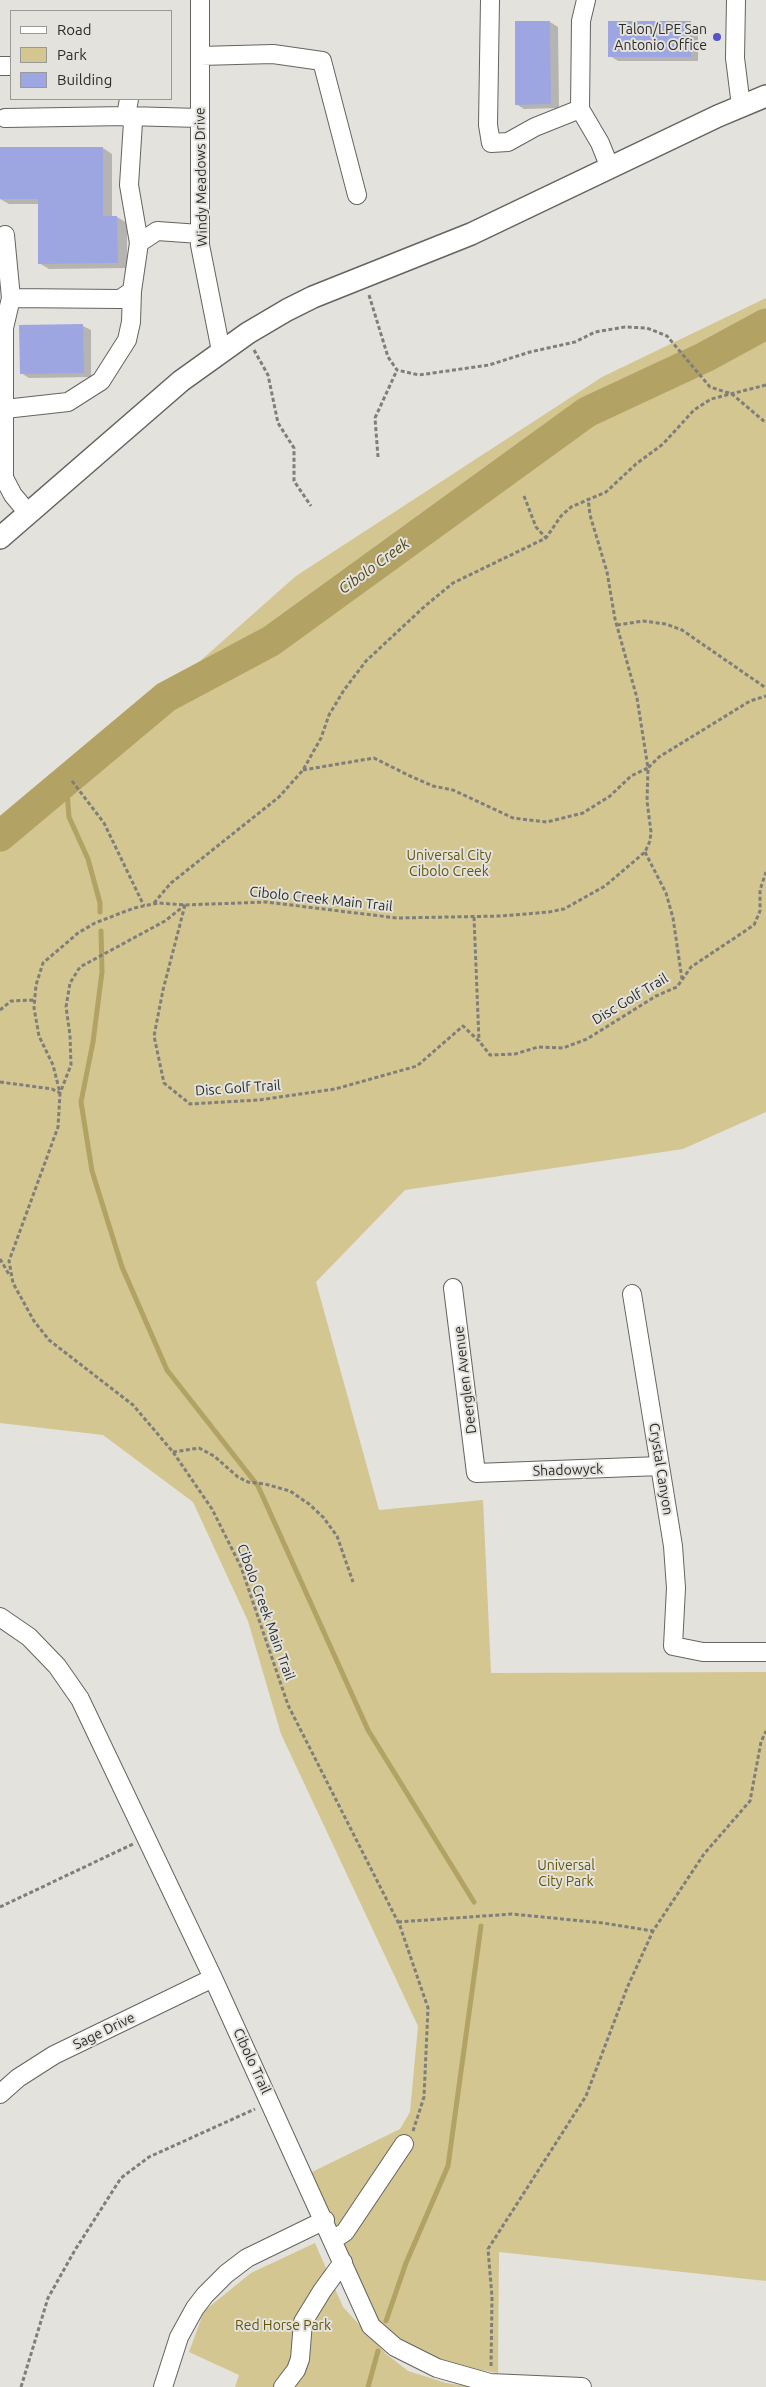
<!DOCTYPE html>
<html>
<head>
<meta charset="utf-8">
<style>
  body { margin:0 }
  #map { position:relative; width:766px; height:2387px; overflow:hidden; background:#e3e2dd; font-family:Ubuntu,sans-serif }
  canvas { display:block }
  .legend { position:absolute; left:10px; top:10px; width:162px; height:90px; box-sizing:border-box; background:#e3e2dd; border:1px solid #999995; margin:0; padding:6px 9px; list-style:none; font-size:15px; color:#2b2b29 }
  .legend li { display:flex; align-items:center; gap:10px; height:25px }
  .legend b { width:25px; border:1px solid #999995 }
</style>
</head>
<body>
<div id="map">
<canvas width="766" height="2387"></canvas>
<ul class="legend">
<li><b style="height:6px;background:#fff"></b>Road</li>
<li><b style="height:14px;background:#d3c691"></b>Park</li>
<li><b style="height:14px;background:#9da6e0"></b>Building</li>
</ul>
</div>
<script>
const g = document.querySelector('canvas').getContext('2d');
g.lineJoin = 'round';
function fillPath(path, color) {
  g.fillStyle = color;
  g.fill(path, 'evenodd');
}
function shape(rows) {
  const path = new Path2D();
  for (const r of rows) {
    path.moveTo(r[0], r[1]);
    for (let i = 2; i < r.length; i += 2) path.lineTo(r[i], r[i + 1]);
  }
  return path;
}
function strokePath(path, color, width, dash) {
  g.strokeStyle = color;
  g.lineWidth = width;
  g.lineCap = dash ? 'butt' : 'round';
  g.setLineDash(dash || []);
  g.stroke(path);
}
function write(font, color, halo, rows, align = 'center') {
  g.font = font + ' Ubuntu,sans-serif';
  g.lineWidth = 4;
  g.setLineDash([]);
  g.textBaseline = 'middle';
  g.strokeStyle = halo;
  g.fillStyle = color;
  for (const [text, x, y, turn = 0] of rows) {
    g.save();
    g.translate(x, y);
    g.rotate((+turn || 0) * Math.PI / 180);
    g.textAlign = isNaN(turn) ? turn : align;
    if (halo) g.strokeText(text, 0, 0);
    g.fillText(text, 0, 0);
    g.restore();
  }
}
fillPath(shape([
  [766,298,766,1112,683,1149,405,1190,316,1282,379,1510,483,1500,491,1673,766,1672,766,2281,499,2252,498,2373,454,2365,429,2357,402,2340,376,2320,310,2173,400,2129,410,2112,418,2026,281,1734,248,1621,193,1502,103,1435,0,1423,0,824,66,780,296,576,602,377],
  [315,2243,343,2307,386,2354,408,2371,446,2383,473,2387,235,2387,239,2375,189,2352,204,2311,251,2273]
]), '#d3c691');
fillPath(shape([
  [516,22,550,22,558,27,559,108,524,109,516,104],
  [690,22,698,27,698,61,618,61,610,56],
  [0,148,103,148,112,154,112,218,117,217,127,223,127,268,49,269,39,263,39,204,9,204,0,199],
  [21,326,83,326,91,330,91,377,29,378,21,373]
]), '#0003');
strokePath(shape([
  [66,780,69,817,88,859,100,903,100,912],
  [101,931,102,972,93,1042,81,1102,92,1171,122,1267,167,1370,258,1486,368,1730,474,1902],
  [386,2321,406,2263,448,2166,481,1926],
  [368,2387,378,2351]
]), '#b2a264', 5);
strokePath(shape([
  [0,836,166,697,271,641,587,412,705,357,766,324]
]), '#b2a264', 31);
fillPath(shape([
  [515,21,550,21,551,104,515,105],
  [608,21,691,21,691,57,608,57],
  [0,147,103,147,103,216,117,216,118,263,38,264,38,199,0,199],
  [83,324,84,373,20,374,19,325]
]), '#9da6e0');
const minor = shape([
  [200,0,200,245,221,351],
  [490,0,488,125,491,143,508,142,535,127,580,109],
  [586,0,581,21,580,109,600,143,610,168],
  [736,0,735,58,741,106],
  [200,56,273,54,322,61,357,195],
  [0,66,11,66],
  [129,99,126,116,200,118],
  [5,118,126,116,133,122,129,185,139,243],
  [5,235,11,298,4,328,4,478,13,495,28,513],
  [11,298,120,299,132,291],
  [5,409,68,402,101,381,127,340,131,322,132,291,139,243,157,231,200,234],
  [453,1288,476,1473,660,1466],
  [632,1294,673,1546,676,1588,673,1646,703,1652,766,1652],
  [0,1617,29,1637,57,1666,80,1699,213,1978,371,2326,395,2347,437,2368,490,2383,582,2387],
  [0,2094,18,2078,54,2055,213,1978],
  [333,2240,345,2232,404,2144],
  [163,2387,179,2337,195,2308,205,2295,226,2274,247,2258,325,2220],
  [283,2387,296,2370,300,2359,303,2322,322,2291,343,2262]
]);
const major = shape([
  [0,538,181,381,248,333,287,310,313,297,471,234,718,116,766,96]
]);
strokePath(minor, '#656460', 20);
strokePath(major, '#656460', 24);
strokePath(shape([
  [369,295,388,357,397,370,419,375,489,365,530,352,575,342,595,332,625,327,647,328,667,336,710,387,732,394,766,423],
  [254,350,268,375,278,423,294,448,294,481,311,506],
  [378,457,375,418,397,370],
  [524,496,536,527,546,538],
  [617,625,643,621,666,624,682,630,766,688],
  [303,770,374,758,410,776,433,786,453,790,513,818,547,822,583,813,610,796,631,776,648,768,637,698,615,619,607,572,590,515,588,498],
  [72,781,104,823,144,906],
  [645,852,666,893,673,918,682,979],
  [154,903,171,883,279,797,303,770,321,738,329,715,344,690,366,661,425,606,453,583,546,538,561,516,571,507,606,492,636,464,663,444,694,410,711,399,766,385],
  [185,905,163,990,154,1036,164,1083,190,1104,259,1100,335,1089,417,1066,463,1026,479,1041,490,1055,515,1054,538,1047,563,1048,587,1039,656,996,677,987,691,967,754,925,760,911,760,890,766,872],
  [474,917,479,1041],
  [0,1010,11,1001,34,1000],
  [0,1082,52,1089,60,1093,71,1065,70,1035,66,1007,70,983,80,967,165,921,185,905],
  [0,1259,10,1276],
  [173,1452,199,1448,214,1456,238,1477,248,1482,265,1484,290,1491,309,1504,323,1517,337,1536,353,1582],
  [0,1907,133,1844],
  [398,1922,512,1914,603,1923,653,1931],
  [413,2131,424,2097,428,2008,400,1926,288,1705,241,1567,212,1509,173,1452,133,1405,49,1340,34,1321,13,1283,9,1261,58,1127,60,1093,53,1065,39,1036,34,1008,36,985,43,963,78,933,95,923,134,908,158,903,185,905,266,902,397,918,501,916,549,912,564,909,605,886,645,852,650,841,651,832,647,801,648,768,659,757,750,701,766,696],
  [491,2366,492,2297,488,2249,586,2096,627,1988,653,1931,704,1854,750,1801,761,1742,766,1731],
  [21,2387,48,2298,75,2250,121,2178,149,2157,255,2109]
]), '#7f7e7b', 3, [4, 2.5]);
strokePath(minor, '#fff', 18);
strokePath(major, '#fff', 21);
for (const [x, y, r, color] of [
  [717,37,5,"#5255cc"]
]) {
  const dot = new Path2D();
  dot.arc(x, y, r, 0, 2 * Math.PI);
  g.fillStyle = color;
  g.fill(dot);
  strokePath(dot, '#e3e2dd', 2);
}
write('14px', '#2b2b29', '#e3e2dd', [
  ["Talon/LPE San",707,29],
  ["Antonio Office",707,45]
], 'right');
write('14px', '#2b2b29', '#e3e2dd', [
  ["Windy Meadows Drive",201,177,-91],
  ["Cibolo Creek Main Trail",321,899,6],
  ["Disc Golf Trail",630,999,-31],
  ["Disc Golf Trail",238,1088,-4],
  ["Deerglen Avenue",465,1380,-97],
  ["Crystal Canyon",661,1469,81],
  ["Shadowyck",568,1470,-2],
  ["Cibolo Creek Main Trail",266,1612,70],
  ["Sage Drive",104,2031,-26],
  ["Cibolo Trail",252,2061,65]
]);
write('14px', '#665607', '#e3e2dd', [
  ["Universal City",449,855],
  ["Cibolo Creek",449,871],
  ["Universal",566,1865],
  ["City Park",566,1881],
  ["Red Horse Park",283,2325]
]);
write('italic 15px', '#524615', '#e3e2dd', [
  ["Cibolo Creek",374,566,-36]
]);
</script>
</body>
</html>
